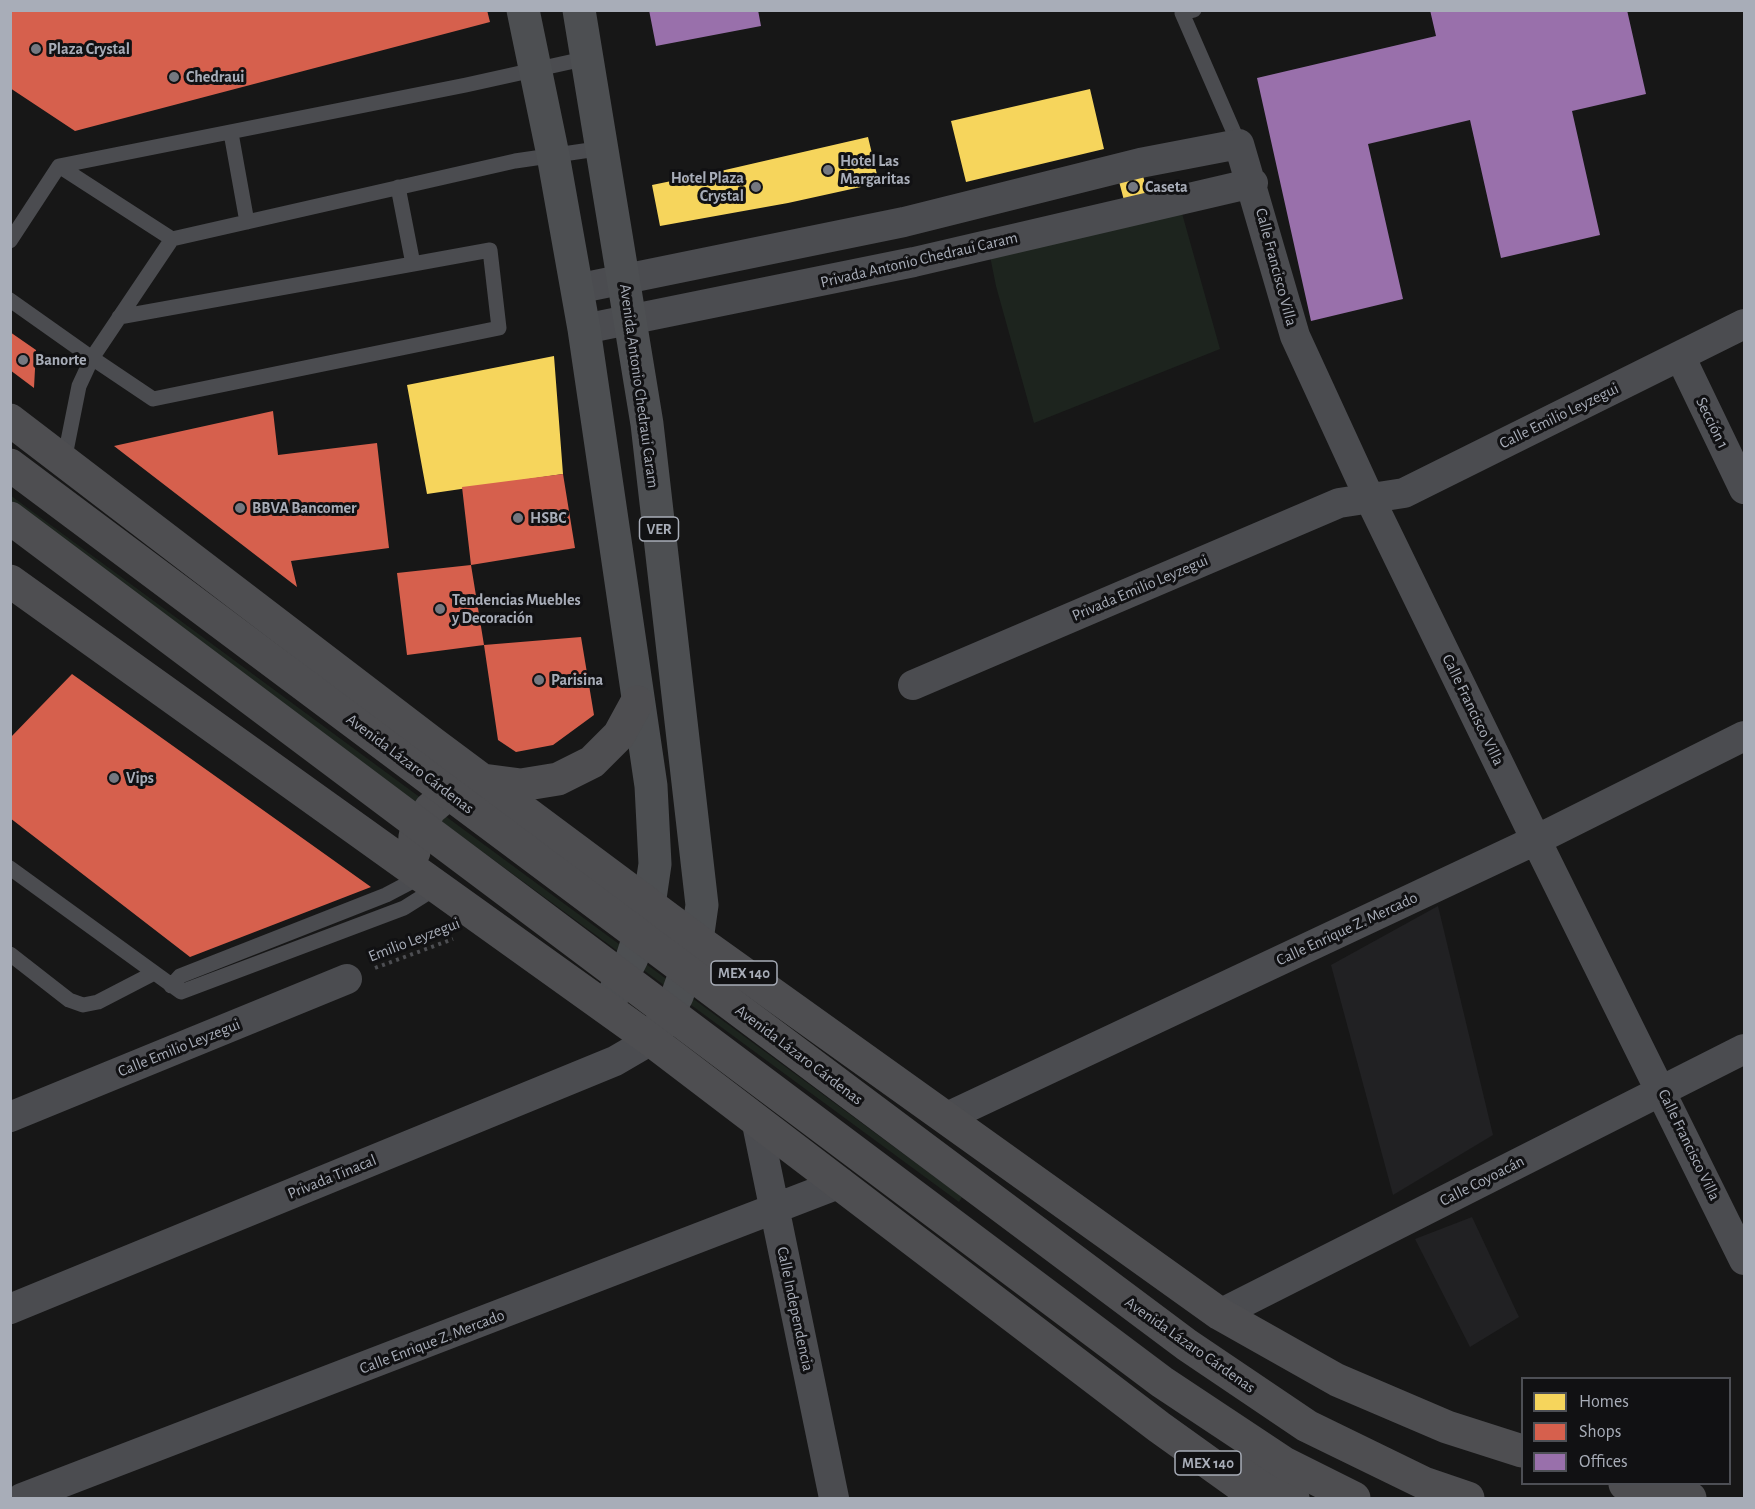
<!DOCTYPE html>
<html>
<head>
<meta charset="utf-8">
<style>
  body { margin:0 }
  #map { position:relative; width:1755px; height:1509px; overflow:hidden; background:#171717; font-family:"Alegreya Sans",sans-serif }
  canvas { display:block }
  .frame { position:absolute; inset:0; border:12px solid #a8adb8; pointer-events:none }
  .legend { position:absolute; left:1521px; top:1377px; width:210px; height:108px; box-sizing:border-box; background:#111113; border:2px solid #4d4f55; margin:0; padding:8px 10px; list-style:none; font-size:18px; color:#a8adb8 }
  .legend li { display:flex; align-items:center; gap:12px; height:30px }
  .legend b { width:30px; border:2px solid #4d4f55 }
</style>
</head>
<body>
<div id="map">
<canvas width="1755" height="1509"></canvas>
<div class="frame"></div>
<ul class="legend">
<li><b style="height:16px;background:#f6d55c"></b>Homes</li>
<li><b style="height:16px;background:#d6604d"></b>Shops</li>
<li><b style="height:16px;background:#9970ab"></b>Offices</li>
</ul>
</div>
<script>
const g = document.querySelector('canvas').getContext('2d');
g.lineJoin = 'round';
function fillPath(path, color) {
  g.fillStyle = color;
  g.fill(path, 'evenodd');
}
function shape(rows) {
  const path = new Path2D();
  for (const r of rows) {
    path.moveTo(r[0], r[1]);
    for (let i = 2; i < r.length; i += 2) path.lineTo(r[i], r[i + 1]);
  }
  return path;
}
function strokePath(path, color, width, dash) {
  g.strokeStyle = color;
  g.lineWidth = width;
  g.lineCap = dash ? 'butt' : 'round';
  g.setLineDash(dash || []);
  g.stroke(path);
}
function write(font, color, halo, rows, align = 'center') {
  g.font = font + ' "Alegreya Sans",sans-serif';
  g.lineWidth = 6;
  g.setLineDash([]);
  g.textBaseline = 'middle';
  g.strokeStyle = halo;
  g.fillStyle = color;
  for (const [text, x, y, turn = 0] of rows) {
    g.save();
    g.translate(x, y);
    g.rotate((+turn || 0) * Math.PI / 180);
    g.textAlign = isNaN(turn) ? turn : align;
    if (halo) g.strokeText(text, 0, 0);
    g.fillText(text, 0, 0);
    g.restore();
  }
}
fillPath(shape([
  [1438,906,1493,1135,1393,1195,1331,965],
  [1472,1217,1519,1317,1470,1347,1415,1239]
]), '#212123');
fillPath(shape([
  [1178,199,1220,349,1034,423,996,286,987,241],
  [10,495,962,1197,959,1202,11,505]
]), '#1d241e');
fillPath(shape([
  [1090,89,1104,149,966,182,951,121],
  [868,137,879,183,788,203,660,226,652,185,725,170],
  [1140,164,1150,203,1126,208,1116,170],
  [554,356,563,474,427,494,407,385]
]), '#f6d55c');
fillPath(shape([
  [10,10,487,10,490,22,75,131,10,88],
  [10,332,36,350,34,388,10,370],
  [273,411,278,455,377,443,389,548,291,561,297,587,114,446],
  [563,474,575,548,471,565,462,487],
  [471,565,484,645,407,655,397,573],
  [581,637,594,715,553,745,516,752,498,740,484,645],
  [72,674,371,887,190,957,10,818,10,738]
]), '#d6604d');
fillPath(shape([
  [649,10,758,10,761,26,656,46],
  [1430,10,1627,10,1646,94,1572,111,1600,235,1501,258,1470,120,1368,144,1403,299,1311,321,1257,78,1436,36]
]), '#9970ab');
strokePath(shape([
  [375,968,453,939]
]), '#4d4e52', 4, [3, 4.5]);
strokePath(shape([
  [1194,10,1182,13,1239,144],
  [231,133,247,222],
  [59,166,172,239,92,358,153,399,499,328,490,250,413,264,398,187],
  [172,239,515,161,604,148],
  [10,241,59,166,466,85,588,58],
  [10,300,92,358,79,386,64,461],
  [119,317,413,264],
  [10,868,181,992,404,908,439,886],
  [10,954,69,1000,83,1005,98,1002,154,973],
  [171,986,180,976,386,895,424,875]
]), '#4b4c50', 15);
strokePath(shape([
  [576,289,904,222,1140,163,1239,144,1295,336,1369,497,1536,840,1744,1260],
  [584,329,914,262,1253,183],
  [1680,356,1744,489],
  [913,685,1339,503,1404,493,1744,324],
  [10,1117,347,979],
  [947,1117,1536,840,1744,736],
  [756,1119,834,1498],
  [10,1309,615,1061,651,1040],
  [1220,1314,1744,1049],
  [22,1498,841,1183]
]), '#4b4c50', 30);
strokePath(shape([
  [523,10,553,155,584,329,651,786,655,864,649,905,632,958,609,1003],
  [579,10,647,424,702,905,697,940,677,996,654,1036]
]), '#4d4f52', 33);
strokePath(shape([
  [10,420,434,744,697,940,1220,1314,1337,1380,1447,1427,1522,1451],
  [10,581,651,1040,1159,1427,1258,1498],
  [414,852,415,836,430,809,454,789,483,780,521,785,558,779,592,762,619,735,637,702],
  [1240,1469,1293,1498],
  [1625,1484,1690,1498]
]), '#4e4e51', 33);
strokePath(shape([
  [10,465,1187,1345,1307,1426,1424,1483,1468,1498],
  [10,518,1162,1382,1284,1463,1354,1498]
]), '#4e4e51', 33);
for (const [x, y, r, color] of [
  [36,49,6,"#757880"],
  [174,77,6,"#757880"],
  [828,170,6,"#757880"],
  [756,187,6,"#757880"],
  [1133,187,6,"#757880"],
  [23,360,6,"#757880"],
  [240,508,6,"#757880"],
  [518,518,6,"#757880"],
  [440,609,6,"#757880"],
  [539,680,6,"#757880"],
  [114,778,6,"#757880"]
]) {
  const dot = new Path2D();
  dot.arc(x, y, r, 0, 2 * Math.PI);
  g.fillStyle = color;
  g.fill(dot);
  strokePath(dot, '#111113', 2);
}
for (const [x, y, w] of [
  [659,529,39],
  [744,973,66],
  [1208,1463,66]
]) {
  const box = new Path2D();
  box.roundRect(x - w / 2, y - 12, w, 24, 4.5);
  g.fillStyle = '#111113';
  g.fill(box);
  strokePath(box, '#a8adb8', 1.5);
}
write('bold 15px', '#a8adb8', null, [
  ["VER",659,529],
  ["MEX 140",744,973],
  ["MEX 140",1208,1463]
]);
write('bold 16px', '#a8adb8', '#111113', [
  ["Plaza Crystal",48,49],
  ["Chedraui",186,77],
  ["Hotel Las",840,161],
  ["Margaritas",840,179],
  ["Hotel Plaza",744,178,"right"],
  ["Crystal",744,196,"right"],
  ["Caseta",1145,187],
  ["Banorte",35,360],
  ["BBVA Bancomer",252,508],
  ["HSBC",530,518],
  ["Tendencias Muebles",452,600],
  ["y Decoración",452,618],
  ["Parisina",551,680],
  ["Vips",126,778]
], 'left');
write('16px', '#a8adb8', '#111113', [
  ["Privada Antonio Chedraui Caram",919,260,-13],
  ["Calle Francisco Villa",1276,267,75],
  ["Avenida Antonio Chedraui Caram",639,386,82],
  ["Calle Emilio Leyzegui",1559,416,-26],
  ["Sección 1",1712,423,64],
  ["Privada Emilio Leyzegui",1140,588,-23],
  ["Calle Francisco Villa",1473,710,64],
  ["Avenida Lázaro Cárdenas",410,764,37],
  ["Calle Enrique Z. Mercado",1347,929,-25],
  ["Emilio Leyzegui",414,940,-21],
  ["Calle Emilio Leyzegui",179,1048,-22],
  ["Avenida Lázaro Cárdenas",799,1055,37],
  ["Calle Francisco Villa",1689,1145,64],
  ["Privada Tinacal",332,1177,-22],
  ["Calle Coyoacán",1482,1181,-27],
  ["Calle Independencia",795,1309,78],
  ["Calle Enrique Z. Mercado",432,1342,-21],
  ["Avenida Lázaro Cárdenas",1190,1345,35]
]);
</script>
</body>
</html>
